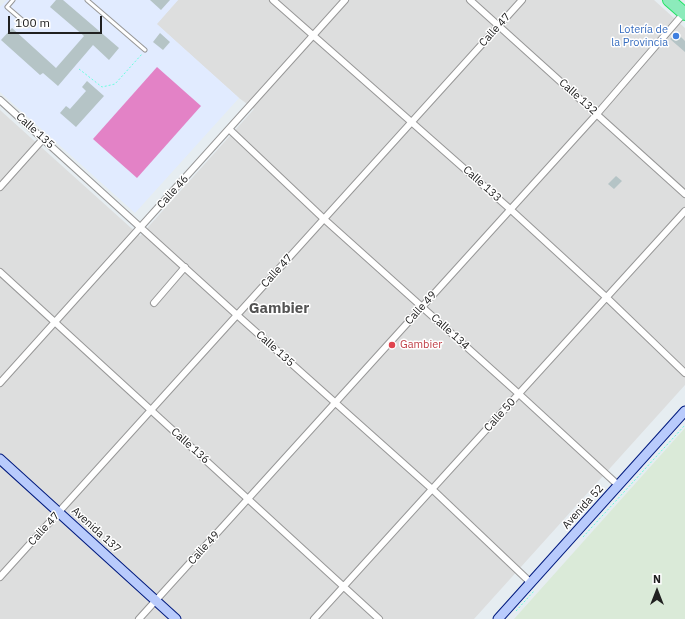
<!DOCTYPE html>
<html>
<head>
<meta charset="utf-8">
<style>
  body { margin:0 }
  #map { position:relative; width:685px; height:619px; overflow:hidden; background:#e6edf1; font-family:"IBM Plex Sans",sans-serif }
  canvas { display:block }
  .north { position:absolute; left:637px; top:571px; width:40px; height:40px; -webkit-text-stroke:3px #fff; paint-order:stroke; rotate:0deg; font-size:11px; font-weight:700; line-height:16px; text-align:center; color:#202020 }
  .north::after { content:''; display:block; margin:auto; width:14px; height:18px; background:#202020; clip-path:polygon(50% 0,100% 100%,50% 72%,0 100%) }
  .scale { position:absolute; left:8px; top:16px; width:94px; height:18px; box-sizing:border-box; border:2px solid #202020; border-top:0; padding-left:5px; font-size:12px; line-height:14px; white-space:nowrap; color:#202020; -webkit-text-stroke:3px #fff; paint-order:stroke }
</style>
</head>
<body>
<div id="map">
<canvas width="685" height="619"></canvas>
<div class="north">N</div>
<div class="scale">100 m</div>
</div>
<script>
const g = document.querySelector('canvas').getContext('2d');
g.lineJoin = 'round';
function fillPath(path, color) {
  g.fillStyle = color;
  g.fill(path, 'evenodd');
}
function shape(rows) {
  const path = new Path2D();
  for (const r of rows) {
    path.moveTo(r[0], r[1]);
    for (let i = 2; i < r.length; i += 2) path.lineTo(r[i], r[i + 1]);
  }
  return path;
}
function strokePath(path, color, width, dash) {
  g.strokeStyle = color;
  g.lineWidth = width;
  g.lineCap = dash ? 'butt' : 'round';
  g.setLineDash(dash || []);
  g.stroke(path);
}
function write(font, color, halo, rows, align = 'center') {
  g.font = font + ' "IBM Plex Sans",sans-serif';
  g.lineWidth = 3;
  g.setLineDash([]);
  g.textBaseline = 'middle';
  g.strokeStyle = halo;
  g.fillStyle = color;
  for (const [text, x, y, turn = 0] of rows) {
    g.save();
    g.translate(x, y);
    g.rotate((+turn || 0) * Math.PI / 180);
    g.textAlign = isNaN(turn) ? turn : align;
    if (halo) g.strokeText(text, 0, 0);
    g.fillText(text, 0, 0);
    g.restore();
  }
}
fillPath(shape([
  [178,0,654,0,685,28,685,385,474,619,0,619,0,110,140,236,254,109,239,98,156,24]
]), '#dddede');
fillPath(shape([
  [685,428,685,619,514,619]
]), '#daead8');
fillPath(shape([
  [7,0,178,0,157,24,239,98,135,213,0,92,0,7]
]), '#e1ebff');
fillPath(shape([
  [157,67,201,106,137,178,93,139]
]), '#e382c6');
fillPath(shape([
  [56,0,63,0,119,48,109,60,93,45,58,86,43,73,40,75,1,40,12,28,56,68,84,36,50,7],
  [150,0,170,0,161,10],
  [160,33,170,42,163,50,153,42],
  [675,34,678,36,679,35,685,41,685,52,670,39],
  [87,81,104,96,76,127,60,113,66,106,70,109,86,91,82,87],
  [616,176,622,181,614,189,608,184]
]), '#b5c4c6');
const lane = shape([
  [13,0,7,7,28,25],
  [87,0,145,50]
]);
const street = shape([
  [273,0,510,209,606,297,685,373],
  [470,0,685,194],
  [0,100,237,315,432,489,531,583],
  [229,129,324,219,519,394,618,485],
  [0,187,43,139],
  [0,272,379,619],
  [154,303,185,267],
  [0,383,345,0],
  [0,577,522,0],
  [139,619,597,114,685,12],
  [314,619,685,211]
]);
const secondary = shape([
  [0,459,176,619],
  [498,619,685,411]
]);
const highway = shape([
  [669,0,685,14]
]);
strokePath(lane, '#979797', 5);
strokePath(street, '#979797', 8);
strokePath(secondary, '#001a7e', 11);
strokePath(highway, '#20e363', 14);
strokePath(shape([
  [79,69,102,87,115,84,142,54],
  [583,537,685,425],
  [516,611,534,591]
]), '#69ffe0', 1, [2, 2]);
strokePath(lane, '#fff', 3);
strokePath(street, '#fff', 6);
strokePath(secondary, '#b9cbfc', 9);
strokePath(highway, '#8cebbb', 12);
for (const [x, y, r, color] of [
  [676,36,4,"#3f7fe0"],
  [392,345,4,"#e0444e"]
]) {
  const dot = new Path2D();
  dot.arc(x, y, r, 0, 2 * Math.PI);
  g.fillStyle = color;
  g.fill(dot);
  strokePath(dot, '#fff', 1.5);
}
write('11px', '#202020', '#fff', [
  ["Calle 47",495,30,-48],
  ["Calle 132",578,97,42],
  ["Calle 135",35,131,42],
  ["Calle 133",482,184,42],
  ["Calle 46",173,192,-48],
  ["Calle 47",277,271,-48],
  ["Calle 49",421,308,-48],
  ["Calle 134",450,332,42],
  ["Calle 135",275,349,42],
  ["Calle 50",500,415,-48],
  ["Calle 136",190,446,42],
  ["Avenida 52",583,507,-48],
  ["Calle 47",44,529,-48],
  ["Avenida 137",96,530,42],
  ["Calle 49",204,548,-48]
]);
write('11px', '#366cbe', '#fff', [
  ["Lotería de",668,30],
  ["la Provincia",668,43]
], 'right');
write('11px', '#be3a42', '#fff', [
  ["Gambier",400,345]
], 'left');
write('bold 15px', '#535353', '#fff', [
  ["Gambier",279,309]
]);
</script>
</body>
</html>
